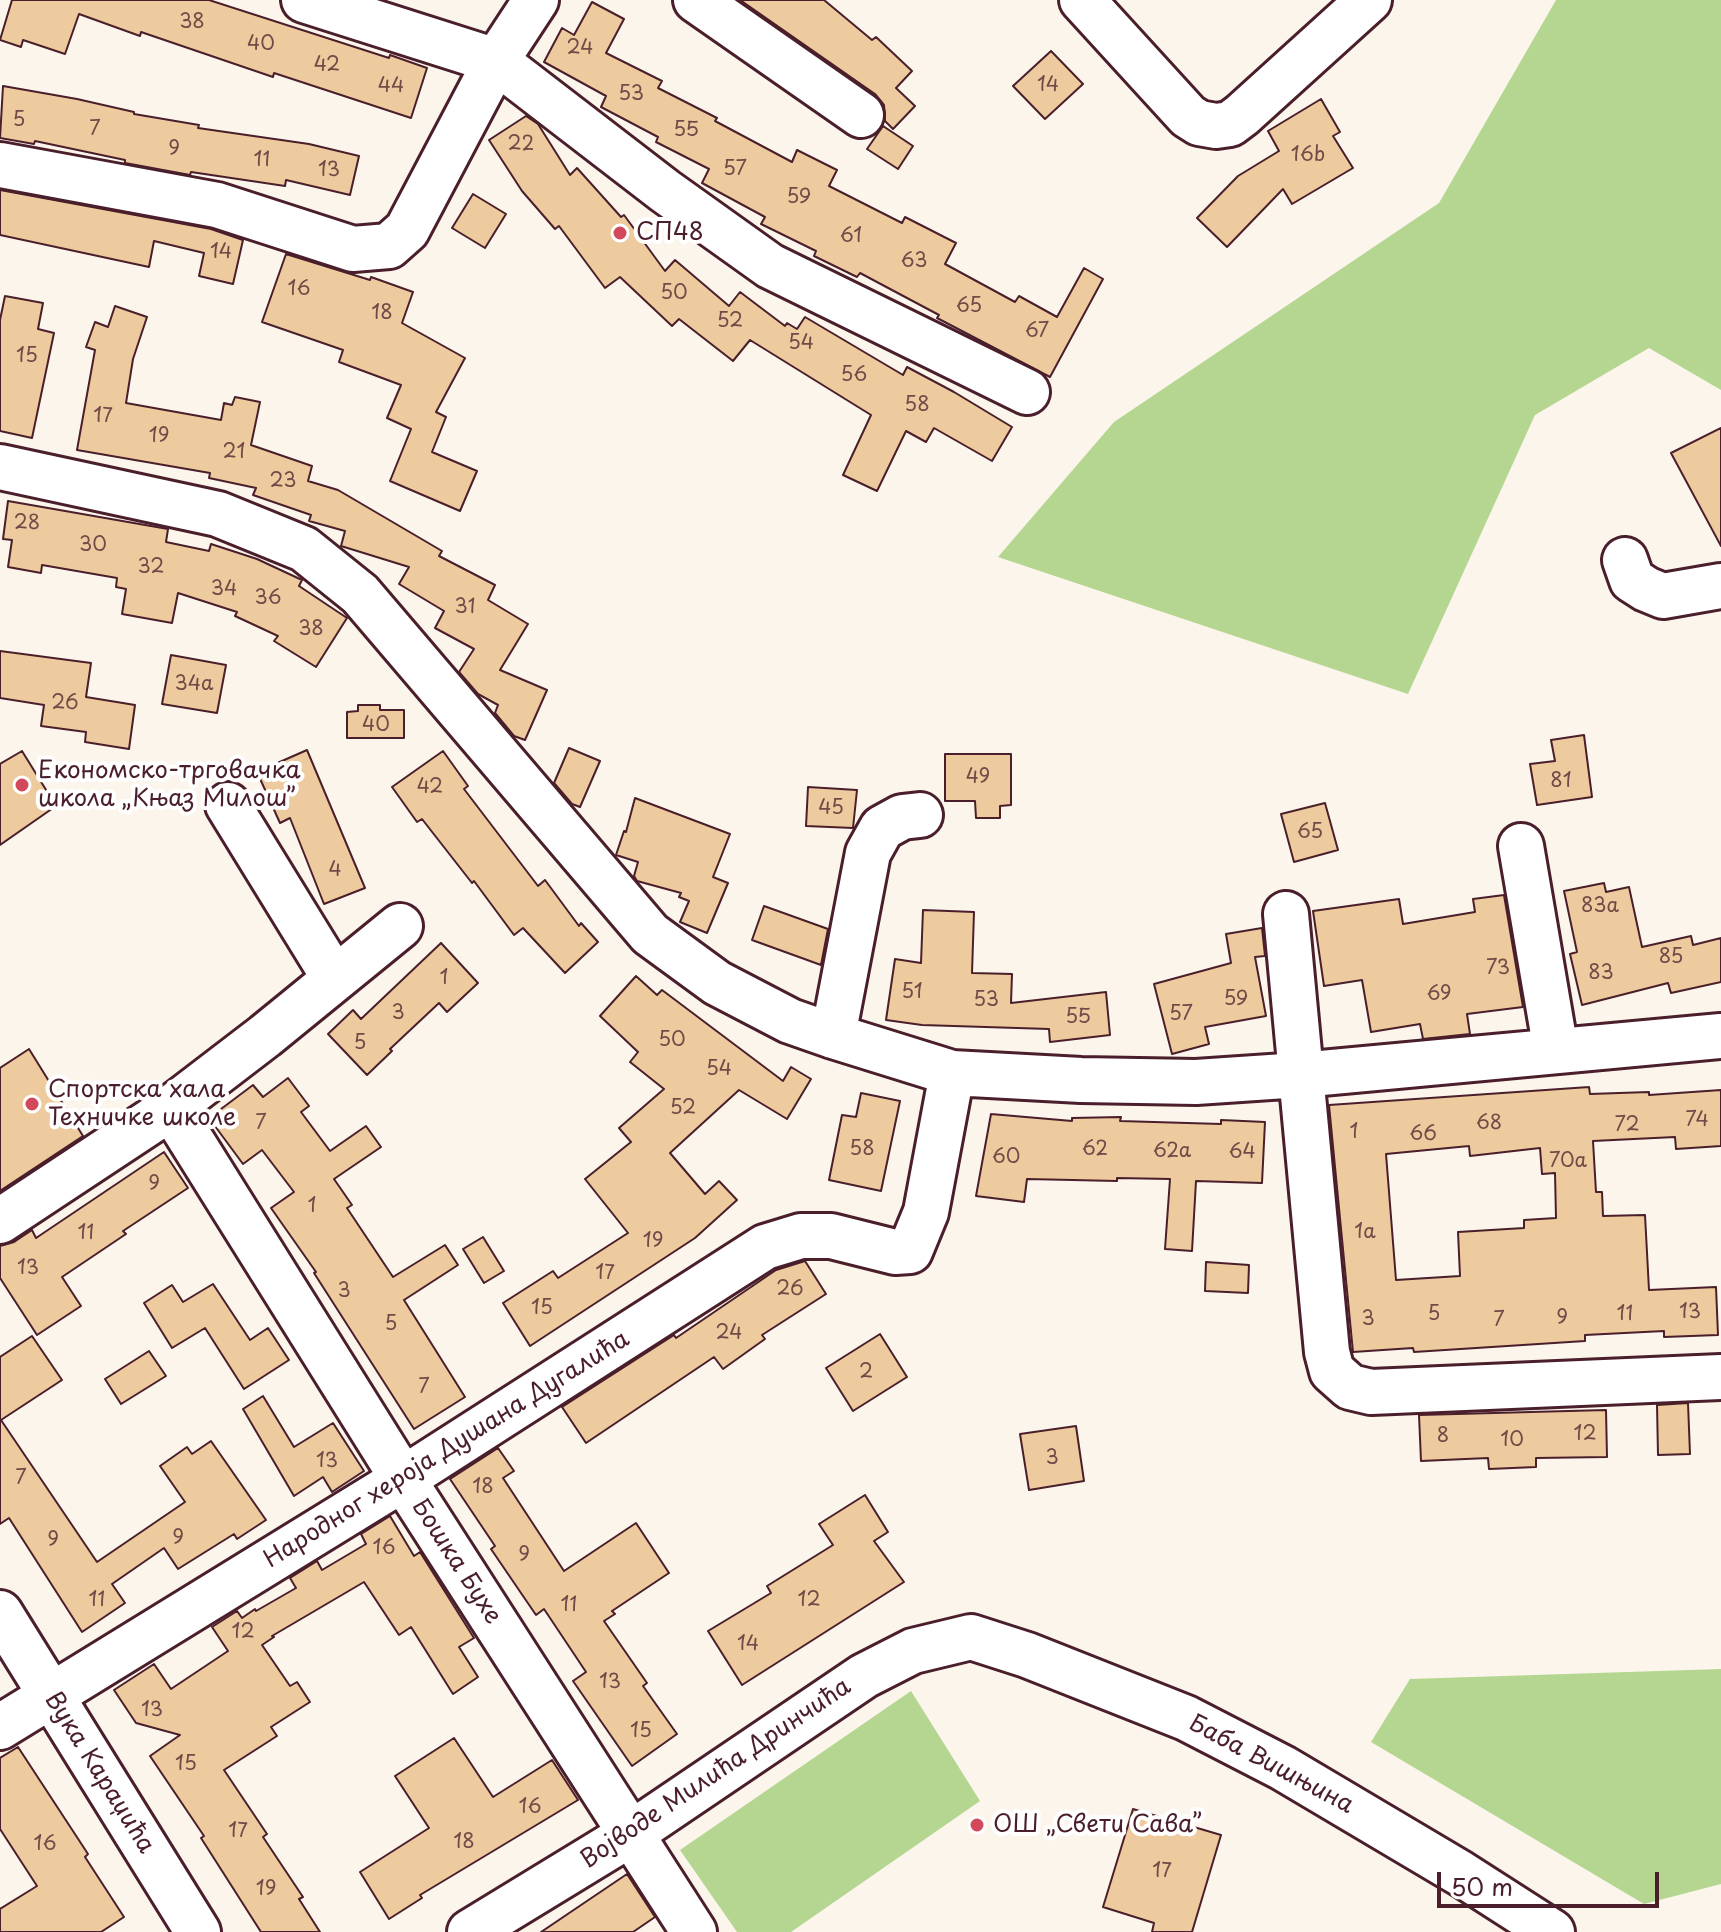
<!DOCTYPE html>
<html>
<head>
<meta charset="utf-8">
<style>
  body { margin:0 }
  #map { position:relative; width:1721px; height:1932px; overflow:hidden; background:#fbf5ec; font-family:"Playpen Sans",sans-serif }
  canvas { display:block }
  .scale { position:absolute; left:1437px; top:1872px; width:222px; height:36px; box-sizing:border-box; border:4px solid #4a1f2b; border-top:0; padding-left:10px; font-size:24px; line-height:28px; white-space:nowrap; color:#4a1f2b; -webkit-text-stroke:6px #fff; paint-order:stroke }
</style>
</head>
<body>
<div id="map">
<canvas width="1721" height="1932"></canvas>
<div class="scale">50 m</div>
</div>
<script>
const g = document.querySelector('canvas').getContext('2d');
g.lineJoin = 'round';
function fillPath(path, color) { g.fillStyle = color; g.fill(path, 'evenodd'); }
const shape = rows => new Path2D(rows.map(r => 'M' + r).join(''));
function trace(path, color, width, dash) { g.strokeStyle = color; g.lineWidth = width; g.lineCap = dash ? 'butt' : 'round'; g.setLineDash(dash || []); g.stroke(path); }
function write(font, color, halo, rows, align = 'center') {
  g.font = font + ' "Playpen Sans",sans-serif'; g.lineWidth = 8; g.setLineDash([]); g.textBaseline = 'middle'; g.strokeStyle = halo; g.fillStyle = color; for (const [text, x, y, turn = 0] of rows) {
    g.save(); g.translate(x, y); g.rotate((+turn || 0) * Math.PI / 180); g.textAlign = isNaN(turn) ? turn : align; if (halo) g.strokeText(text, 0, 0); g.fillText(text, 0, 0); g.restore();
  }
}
const green = shape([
  [1556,0,1721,0,1721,390,1649,348,1535,415,1408,694,998,557,1114,422,1439,203],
  [1721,1669,1721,1884,1644,1904,1371,1742,1410,1679],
  [911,1691,980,1801,791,1932,737,1932,680,1850]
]);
const building = shape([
  [12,0,209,0,389,58,390,55,427,68,411,118,274,73,273,77,141,32,140,36,79,14,65,54,23,40,21,47,0,40,12,0],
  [740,0,824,0,872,40,876,37,912,71,896,88,915,106,893,129,885,121,884,105,875,94,740,0],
  [592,2,624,19,606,53,662,81,658,88,717,118,715,121,792,162,797,150,837,170,829,186,902,223,905,217,956,243,945,264,1015,302,1019,296,1057,317,1084,268,1103,279,1050,377,937,318,939,315,860,273,857,277,814,256,816,251,761,224,765,217,702,183,709,169,656,142,658,137,601,107,606,96,544,62,562,28,574,35,592,2],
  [1051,51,1083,84,1045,119,1013,86,1051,51],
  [3,86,77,99,134,112,134,114,199,125,198,128,309,144,359,156,350,195,286,180,285,186,191,172,190,175,125,163,125,160,35,141,34,144,0,138,3,86],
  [1321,99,1340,132,1333,136,1353,168,1292,204,1283,189,1227,247,1197,218,1238,176,1279,151,1268,131,1321,99],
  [526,116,538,124,570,175,577,168,621,217,624,215,665,271,675,260,729,306,740,292,785,326,787,323,797,329,805,317,903,375,907,367,954,392,1012,427,992,461,934,428,926,442,906,431,877,491,843,475,871,415,750,340,733,361,679,319,672,326,620,277,605,288,559,226,555,229,522,191,489,140,526,116],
  [883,126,913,146,898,169,867,149,883,126],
  [0,190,211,229,243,240,233,284,199,276,204,253,154,241,149,267,0,235,0,190],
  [473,194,506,214,485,248,452,228,473,194],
  [286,254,370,280,371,277,413,292,402,323,465,358,436,412,446,417,432,452,477,471,460,511,390,481,411,429,387,418,401,385,339,362,343,350,262,322,286,254],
  [5,296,43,303,38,329,54,333,32,438,0,431,0,320,5,296],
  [115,306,147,317,133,359,126,403,221,420,224,403,232,405,235,397,260,402,251,445,312,466,308,481,338,490,442,551,439,556,495,585,488,600,528,624,500,670,547,690,525,740,514,736,495,713,498,705,478,694,459,672,474,649,435,628,444,611,399,584,409,567,341,546,345,531,309,521,311,515,253,495,256,488,209,478,210,473,77,450,95,350,86,347,95,322,108,327,115,306],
  [1721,428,1721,546,1671,453,1721,428],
  [8,501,168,529,166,542,209,551,211,544,257,559,302,580,299,586,347,618,316,667,274,641,278,636,235,616,237,612,178,593,172,623,122,614,126,589,116,587,117,578,42,565,41,573,8,567,12,540,3,539,8,501],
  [0,651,91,663,86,697,135,705,129,749,85,742,86,732,41,726,44,705,0,698,0,651],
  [171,655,226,665,217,713,162,704,171,655],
  [358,705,380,705,380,710,404,710,404,738,347,738,347,712,358,711,358,705],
  [1584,735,1592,797,1537,805,1530,764,1555,761,1551,740,1584,735],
  [569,748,600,761,580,807,572,804,554,783,569,748],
  [307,750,365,888,324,904,290,818,280,823,257,772,307,750],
  [22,751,56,806,0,845,0,764,22,751],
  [443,751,468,786,464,789,538,886,545,880,579,926,581,923,598,942,565,973,523,928,514,935,474,881,472,883,422,819,417,822,392,787,443,751],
  [945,754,1011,754,1011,805,1000,806,1000,818,976,818,975,801,945,801,945,754],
  [808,787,857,790,853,828,806,826,808,787],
  [635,798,730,834,713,877,728,883,707,933,680,922,689,901,679,897,681,893,637,881,634,876,638,862,616,855,624,831,626,832,635,798],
  [1325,803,1338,850,1294,862,1281,814,1325,803],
  [1604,883,1606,892,1629,887,1642,947,1691,936,1693,945,1721,938,1721,982,1671,993,1668,983,1582,1005,1570,954,1577,952,1564,891,1604,883],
  [1504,895,1523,1007,1467,1014,1470,1034,1423,1039,1420,1024,1371,1032,1362,980,1324,986,1313,911,1399,899,1403,924,1475,912,1473,899,1504,895],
  [764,906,828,929,821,965,752,940,764,906],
  [923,910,974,912,972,973,1012,974,1011,1003,1106,992,1110,1035,1050,1042,1049,1029,922,1025,886,1020,895,959,921,963,923,910],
  [1262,928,1265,956,1255,957,1266,1016,1205,1027,1209,1044,1172,1054,1154,984,1231,963,1226,934,1262,928],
  [441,943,478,983,447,1012,439,1003,390,1049,392,1051,367,1075,328,1034,353,1010,361,1019,441,943],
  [636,976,657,995,662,990,783,1081,791,1067,811,1079,787,1119,739,1090,670,1153,705,1194,719,1181,737,1200,695,1238,530,1346,503,1303,553,1271,558,1278,628,1233,585,1179,631,1142,619,1128,664,1089,630,1062,638,1052,600,1016,636,976],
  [29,1049,83,1136,0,1191,0,1068,29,1049],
  [288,1078,309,1106,301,1112,330,1151,366,1126,381,1147,334,1179,352,1205,347,1208,393,1277,445,1245,458,1265,404,1300,465,1397,414,1429,314,1273,316,1272,271,1208,294,1192,262,1150,243,1164,209,1118,253,1085,263,1097,288,1078],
  [1589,1087,1590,1094,1649,1092,1649,1095,1721,1090,1721,1146,1676,1149,1675,1137,1593,1141,1596,1192,1602,1192,1603,1216,1645,1215,1649,1290,1716,1287,1718,1335,1664,1337,1664,1331,1585,1335,1585,1341,1414,1352,1413,1348,1353,1352,1329,1105,1589,1087],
  [1469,1146,1470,1156,1540,1148,1542,1174,1555,1173,1556,1218,1524,1220,1524,1228,1458,1232,1460,1276,1396,1280,1386,1154,1469,1146],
  [861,1093,900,1101,881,1191,829,1180,842,1115,856,1117,861,1093],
  [991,1114,1072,1121,1072,1118,1121,1117,1120,1121,1221,1124,1221,1120,1265,1122,1262,1183,1196,1181,1192,1251,1165,1249,1170,1179,1117,1178,1117,1181,1027,1179,1024,1202,976,1196,991,1114],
  [164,1152,188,1188,123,1231,126,1234,62,1277,81,1306,37,1335,0,1278,0,1246,14,1242,32,1230,36,1238,164,1152],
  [483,1237,504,1271,484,1283,463,1249,483,1237],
  [805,1261,826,1294,762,1335,765,1339,723,1369,714,1357,586,1443,562,1407,674,1335,676,1338,776,1270,805,1261],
  [1206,1262,1249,1265,1248,1293,1205,1291,1206,1262],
  [213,1284,250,1340,268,1328,289,1360,244,1389,205,1328,172,1348,144,1303,172,1285,183,1302,213,1284],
  [880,1334,907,1377,853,1411,826,1368,880,1334],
  [32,1336,62,1380,1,1420,97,1562,185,1502,160,1466,187,1447,192,1454,211,1441,266,1520,237,1539,234,1534,178,1569,164,1548,112,1584,125,1603,82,1632,9,1518,0,1524,0,1357,32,1336],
  [149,1351,166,1376,121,1404,105,1379,149,1351],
  [263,1396,294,1447,333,1423,364,1471,332,1492,323,1477,294,1496,243,1409,263,1396],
  [1688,1403,1690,1454,1658,1455,1657,1405,1688,1403],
  [1606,1410,1607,1457,1536,1458,1536,1467,1489,1469,1488,1458,1421,1461,1419,1415,1606,1410],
  [1076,1426,1084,1481,1029,1490,1020,1434,1076,1426],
  [498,1448,514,1471,503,1478,564,1571,636,1523,669,1573,612,1611,615,1614,604,1621,647,1683,643,1686,677,1734,632,1766,573,1681,586,1672,544,1609,536,1615,491,1549,495,1546,450,1479,498,1448],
  [865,1495,888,1532,874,1541,904,1582,742,1685,708,1631,771,1593,767,1586,833,1545,819,1524,865,1495],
  [390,1516,414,1556,420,1552,474,1638,459,1647,478,1677,453,1694,411,1627,399,1635,364,1582,272,1636,274,1637,262,1645,290,1686,297,1682,310,1702,271,1727,277,1736,224,1770,267,1834,263,1837,303,1897,299,1899,320,1932,261,1932,201,1838,204,1836,150,1756,180,1735,136,1723,114,1690,154,1664,171,1689,228,1651,212,1627,237,1611,242,1618,255,1609,256,1611,296,1588,290,1578,317,1561,322,1570,366,1544,361,1534,390,1516],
  [454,1738,493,1797,552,1760,578,1800,420,1895,422,1898,389,1919,360,1872,429,1828,395,1776,454,1738],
  [18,1747,88,1854,85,1857,124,1917,101,1932,0,1932,0,1909,37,1886,0,1829,0,1758,18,1747],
  [1133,1809,1221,1835,1192,1932,1152,1932,1154,1923,1103,1907,1133,1809],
  [627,1874,655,1917,633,1932,541,1932,627,1874]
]);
const minor = shape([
  [304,0,496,61,665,191,770,266,1027,392],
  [696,0,861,115],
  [1082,0,1188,116,1199,123,1216,126,1230,124,1242,115,1369,0],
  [0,165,217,205,353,249,389,246,407,230,496,61,536,0],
  [0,467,218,514,304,549,360,594,650,934,717,983,790,1021,833,1036,952,1073,1081,1080,1196,1082,1300,1075,1721,1036],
  [1625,560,1632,580,1646,589,1663,596,1721,586],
  [228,805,335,979],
  [1521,846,1556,1051],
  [1286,914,1327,1352,1332,1371,1350,1387,1371,1392,1721,1377],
  [833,1036,868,853,882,828,902,817,920,815],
  [171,1108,403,1479,694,1932],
  [0,1221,171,1108,265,1036,400,926],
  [0,1613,198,1932],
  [0,1727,403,1479,765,1247,801,1236,831,1236,895,1252,910,1251,926,1212,952,1073],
  [470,1932,629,1835,864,1676,913,1651,971,1637,1027,1655,1186,1718,1283,1768,1460,1873,1552,1932]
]);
const markers = [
  [620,233,8,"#d1495b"],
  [22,785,8,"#d1495b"],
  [32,1104,8,"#d1495b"],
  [977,1825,8,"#d1495b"]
];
const numberNames = [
  ["38",192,22],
  ["40",261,44],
  ["24",580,48],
  ["42",327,65],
  ["14",1048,85],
  ["44",391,86],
  ["53",631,94],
  ["5",19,120],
  ["7",95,129],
  ["55",686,130],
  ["22",521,144],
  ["9",174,149],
  ["16b",1308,155],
  ["11",262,160],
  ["57",735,169],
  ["13",329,170],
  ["59",799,197],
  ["61",851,236],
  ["14",221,252],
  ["63",914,261],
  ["16",299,289],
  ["50",674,293],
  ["65",969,306],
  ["18",382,313],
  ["52",730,321],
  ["67",1037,331],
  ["54",801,343],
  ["15",27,356],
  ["56",854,375],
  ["58",917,405],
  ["17",103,416],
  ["19",159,436],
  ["21",234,452],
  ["23",283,481],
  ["28",27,523],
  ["30",93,545],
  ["32",151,567],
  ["34",224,589],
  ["36",268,598],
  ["31",465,607],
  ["38",311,629],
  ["34a",194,684],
  ["26",65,703],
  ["40",376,725],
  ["49",978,777],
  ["81",1561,781],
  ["42",430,787],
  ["45",831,808],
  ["65",1310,832],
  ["4",335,870],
  ["83a",1600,906],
  ["85",1671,957],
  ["73",1498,968],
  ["83",1601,973],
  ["1",444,978],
  ["51",912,992],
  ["69",1439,994],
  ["59",1236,999],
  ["53",986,1000],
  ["3",398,1013],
  ["57",1181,1014],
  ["55",1078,1017],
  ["50",672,1040],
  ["5",360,1043],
  ["54",719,1069],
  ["52",683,1108],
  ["74",1697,1120],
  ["7",261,1123],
  ["68",1489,1123],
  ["72",1627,1125],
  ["1",1354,1132],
  ["66",1423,1134],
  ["58",862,1149],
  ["62",1095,1149],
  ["62a",1172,1151],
  ["64",1242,1152],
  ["60",1006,1157],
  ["70a",1568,1161],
  ["9",154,1184],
  ["1",312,1206],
  ["1a",1365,1232],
  ["11",86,1233],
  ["19",653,1241],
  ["13",28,1268],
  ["17",605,1273],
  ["26",790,1289],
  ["3",344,1291],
  ["15",542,1308],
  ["13",1690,1312],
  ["5",1434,1314],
  ["11",1625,1314],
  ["9",1562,1318],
  ["3",1368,1319],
  ["7",1499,1320],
  ["5",391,1324],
  ["24",729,1333],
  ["2",866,1372],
  ["7",424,1387],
  ["12",1585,1434],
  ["8",1443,1436],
  ["10",1512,1440],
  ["3",1052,1458],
  ["13",327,1461],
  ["7",21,1478],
  ["18",483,1487],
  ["9",178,1538],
  ["9",53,1540],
  ["16",384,1548],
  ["9",524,1555],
  ["11",97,1600],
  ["12",809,1600],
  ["11",569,1605],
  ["12",243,1632],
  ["14",748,1644],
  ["13",610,1682],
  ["13",152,1710],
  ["15",641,1731],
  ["15",186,1764],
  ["16",530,1807],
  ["17",238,1831],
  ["18",464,1842],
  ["16",45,1844],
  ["17",1162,1871],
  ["19",266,1889]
];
const poiNames = [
  ["СП48",636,233],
  ["Економско-трговачка",38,771],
  ["школа „Књаз Милош”",38,799],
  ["Спортска хала",48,1090],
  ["Техничке школе",48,1118],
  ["ОШ „Свети Сава”",993,1825]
];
const streetNames = [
  ["Народног хероја Душана Дугалића",447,1450,-32],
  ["Бошка Бухе",456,1562,57],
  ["Баба Вишњина",1271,1765,28],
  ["Вука Караџића",99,1773,58],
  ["Војводе Милића Дринчића",716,1774,-34]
];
fillPath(green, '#b5d690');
fillPath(building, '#edcb9e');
trace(building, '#4a1f2b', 2);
trace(minor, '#4a1f2b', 50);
trace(minor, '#fff', 44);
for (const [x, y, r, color] of markers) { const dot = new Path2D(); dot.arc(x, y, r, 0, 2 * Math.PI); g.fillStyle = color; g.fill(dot); trace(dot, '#fff', 3); }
write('20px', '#734a48', null, numberNames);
write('24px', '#4a1f2b', '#fff', poiNames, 'left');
write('24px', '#4a1f2b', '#fff', streetNames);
</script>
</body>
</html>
